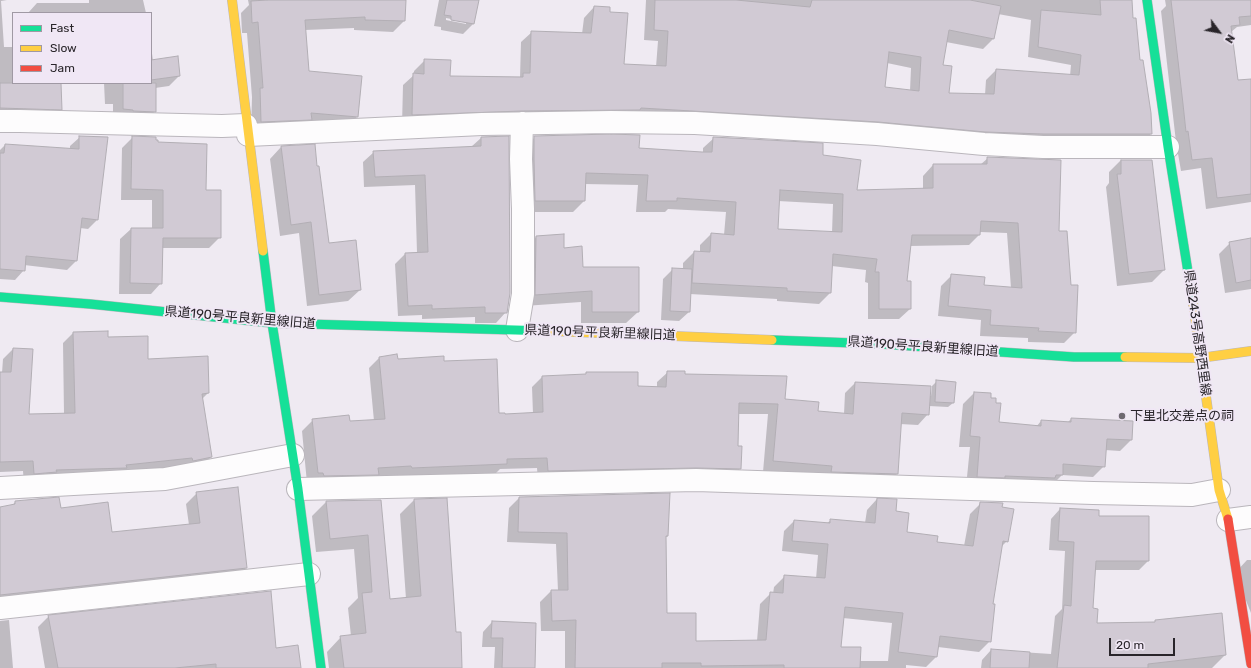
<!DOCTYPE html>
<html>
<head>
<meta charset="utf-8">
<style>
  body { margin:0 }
  #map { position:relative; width:1251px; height:668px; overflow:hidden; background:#efeaf2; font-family:Rubik,sans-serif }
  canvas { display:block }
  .legend { position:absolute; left:12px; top:12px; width:140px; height:72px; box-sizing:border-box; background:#f0e7f5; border:1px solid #a099a4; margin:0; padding:5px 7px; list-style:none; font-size:12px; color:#29252a }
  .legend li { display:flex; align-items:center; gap:8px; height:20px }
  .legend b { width:20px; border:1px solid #a099a4 }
  .north { position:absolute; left:1199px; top:12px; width:40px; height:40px; -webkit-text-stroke:3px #f0e7f5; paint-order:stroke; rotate:122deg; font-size:11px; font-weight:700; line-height:16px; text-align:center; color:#29252a }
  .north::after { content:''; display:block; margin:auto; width:14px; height:18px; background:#29252a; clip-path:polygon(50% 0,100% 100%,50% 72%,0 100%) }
  .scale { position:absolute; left:1109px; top:638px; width:66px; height:18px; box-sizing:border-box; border:2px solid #29252a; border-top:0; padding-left:5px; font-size:12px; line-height:14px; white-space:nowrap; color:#29252a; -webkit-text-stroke:3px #f0e7f5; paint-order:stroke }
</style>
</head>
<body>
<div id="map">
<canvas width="1251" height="668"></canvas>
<ul class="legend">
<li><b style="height:5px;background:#16e098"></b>Fast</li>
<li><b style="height:5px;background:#ffcf43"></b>Slow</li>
<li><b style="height:5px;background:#f24e42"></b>Jam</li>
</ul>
<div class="north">N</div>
<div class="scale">20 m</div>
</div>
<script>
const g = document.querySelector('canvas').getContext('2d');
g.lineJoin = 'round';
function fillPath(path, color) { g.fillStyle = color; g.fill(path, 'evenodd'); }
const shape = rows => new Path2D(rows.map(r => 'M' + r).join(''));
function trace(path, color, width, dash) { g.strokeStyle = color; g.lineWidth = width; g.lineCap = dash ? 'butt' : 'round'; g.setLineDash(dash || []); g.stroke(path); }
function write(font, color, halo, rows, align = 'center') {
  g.font = font + ' Rubik,"Noto Sans JP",sans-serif'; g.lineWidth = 4; g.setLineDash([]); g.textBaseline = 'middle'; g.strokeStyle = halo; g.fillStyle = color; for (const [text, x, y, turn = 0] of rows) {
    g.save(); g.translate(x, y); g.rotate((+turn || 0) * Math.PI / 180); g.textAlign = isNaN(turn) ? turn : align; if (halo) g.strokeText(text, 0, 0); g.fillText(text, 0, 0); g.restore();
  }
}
const shadow = shape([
  [0,0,7,0,1,1,4,47,13,47,13,83,60,83,61,109,50,119,0,119],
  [89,0,143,0,146,13,28,13,37,3,89,3],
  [248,0,405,0,404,21,393,32,354,30,354,28,305,30,308,72,357,117,346,128,251,132,252,97,247,33,242,33,241,13,249,5],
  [439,0,478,0,474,23,463,34,441,30,441,27,434,26],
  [446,18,466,22,466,24,446,20],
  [646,0,1131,0,1132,19,1150,113,1151,134,1140,145,974,142,402,125,403,85,414,75,414,71,425,60,449,77,520,78,521,42,532,32,582,34,584,18,594,7,609,13,623,65,656,67,658,41,644,40],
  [998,14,1031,20,1028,57,1071,65,1070,76,996,70,986,80,985,95,948,94,942,66,946,42,983,49,994,38],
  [887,63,911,68,910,91,884,88],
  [1165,0,1251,0,1251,25,1237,27,1231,32,1237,81,1251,80,1251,202,1206,209,1201,168,1181,171,1176,142,1161,11,1166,6],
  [151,46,153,61,179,76,169,86,155,88,155,111,145,122,113,119,113,104,105,104,104,83,151,83],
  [80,137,97,220,88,229,80,228,76,261,67,270,24,265,24,270,15,280,0,279,0,150,5,145,70,150,70,146],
  [133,137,155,141,205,191,220,237,209,248,162,248,161,283,151,294,119,294,120,239,131,229,152,229,152,200,121,200,122,148],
  [535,137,638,148,703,153,703,148,714,138,822,156,856,191,923,189,923,176,933,165,980,165,988,158,1058,232,1075,332,1064,343,1028,342,1028,338,980,336,981,320,938,316,941,286,952,275,983,286,1011,288,1007,233,980,232,979,235,969,245,910,246,906,282,910,309,899,319,868,319,868,283,865,282,866,270,832,266,830,293,819,304,777,301,777,299,690,294,689,312,679,321,661,320,663,279,673,269,683,270,683,263,694,252,700,253,700,245,711,234,724,235,726,212,668,209,665,212,636,212,638,185,584,184,584,201,573,212,525,212,524,148],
  [778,201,833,204,832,233,777,230],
  [481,138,506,312,496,323,475,323,475,317,422,319,422,315,398,316,395,264,405,254,417,253,415,185,364,187,363,162,374,152,471,147],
  [281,147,329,244,360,290,348,301,307,306,299,233,280,236,270,159],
  [1121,160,1151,160,1164,270,1152,282,1117,286,1106,187,1109,183,1109,172],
  [563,235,563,249,582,268,638,312,626,323,581,323,581,302,524,306,524,249,536,237],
  [1251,239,1251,289,1225,293,1219,254,1230,243],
  [107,332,107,338,208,393,202,399,211,457,201,468,24,484,23,471,0,472,0,373,2,373,3,359,13,349,28,415,64,414,63,343,73,333],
  [379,358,397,360,443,362,498,414,504,415,533,414,532,387,542,377,584,375,587,373,637,387,657,388,657,382,668,372,684,375,784,400,817,412,844,414,845,393,855,383,931,396,932,386,937,381,953,403,948,407,929,406,928,414,918,425,900,424,897,474,887,484,763,472,768,414,737,414,737,447,740,469,730,479,538,481,537,468,500,469,495,474,307,483,302,431,313,420,349,422,374,421,369,368],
  [974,393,990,399,998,423,1036,427,1041,421,1068,422,1071,419,1131,440,1120,451,1105,450,1104,466,1093,477,1062,475,1051,486,966,487,970,447,959,447,963,404],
  [197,493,246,568,235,578,0,604,0,508,12,506,15,502,60,509,111,533,189,525,186,504],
  [669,494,668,536,665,538,666,614,695,642,757,641,760,604,771,593,773,594,774,587,785,576,816,579,818,555,782,551,784,531,794,521,826,524,831,520,865,523,867,510,877,499,895,512,906,533,936,543,964,546,970,514,981,503,1001,508,1007,541,1001,547,992,605,990,641,979,652,938,647,937,656,926,667,906,665,906,668,565,668,565,631,541,631,540,602,551,591,558,591,556,544,507,542,509,508,519,498],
  [843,618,892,623,888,661,860,661,840,648],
  [414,500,455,633,460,668,329,668,327,652,341,637,351,636,348,608,358,598,354,549,316,552,312,516,326,502,380,501,389,600,406,599,400,514],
  [1060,509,1098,517,1148,561,1139,570,1094,570,1078,668,981,668,982,660,991,650,1051,654,1055,616,1062,609,1065,551,1049,550,1051,519],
  [1247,560,1251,560,1251,613,1235,573],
  [49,616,275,649,300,668,45,668,38,627],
  [9,620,13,668,0,668,0,621],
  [1156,621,1225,655,1212,668,1090,668],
  [492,622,534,668,494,668,495,647,482,647,483,632]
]);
const building = shape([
  [267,0,406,0,405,21,365,20,365,17,305,20,309,71,362,76,358,117,311,113,312,120,261,122,260,88,263,88,258,22,252,23,251,1,267,0],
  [447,0,479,0,474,24,451,20,451,16,444,15,447,0],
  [655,0,736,0,810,7,812,0,970,0,1001,6,994,39,949,30,943,65,952,66,949,93,994,94,996,69,1079,75,1081,55,1038,47,1041,10,1101,15,1100,0,1132,0,1133,18,1136,18,1140,60,1143,60,1151,113,1152,134,1043,134,985,132,878,122,641,108,640,110,522,111,412,115,413,73,424,74,424,59,451,60,450,76,523,77,523,73,530,73,531,31,591,33,594,6,610,7,610,12,628,13,624,64,666,66,668,31,654,30,655,0],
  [889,52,921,57,919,91,885,87,889,52],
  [1171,0,1251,0,1251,16,1239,17,1240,25,1231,26,1238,80,1251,79,1251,194,1217,198,1212,158,1192,160,1188,131,1186,132,1183,104,1171,0],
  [178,56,180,76,151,80,151,60,178,56],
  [0,83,61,83,62,110,0,108,0,83],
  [123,83,156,83,156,112,133,111,133,110,123,109,123,83],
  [611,134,640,135,639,148,702,152,712,152,713,137,823,143,823,155,861,160,857,190,933,188,933,164,987,164,987,157,1061,160,1059,231,1067,231,1071,285,1078,285,1076,333,1038,331,1039,328,990,325,991,310,948,306,951,274,985,277,984,285,1022,288,1018,223,981,221,980,235,912,235,907,281,911,281,911,309,879,309,879,272,875,272,877,259,833,254,831,293,787,291,787,288,692,283,694,251,710,252,711,233,734,235,736,202,677,198,677,201,646,201,648,175,586,173,585,201,535,201,534,159,534,136,611,134],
  [780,190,843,194,842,232,778,229,780,190],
  [79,136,108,137,98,220,82,218,77,261,26,256,25,271,0,269,0,153,4,153,5,144,79,149,79,136],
  [132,136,156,137,156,140,158,140,158,142,207,144,206,190,221,190,221,238,163,238,162,284,130,283,131,228,163,228,163,190,131,189,132,136],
  [509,136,510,293,507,313,485,313,485,307,432,309,432,305,408,306,405,253,428,252,425,175,375,177,373,151,481,146,481,137,509,136],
  [315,144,317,166,319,166,329,243,356,240,361,290,319,295,311,222,291,225,281,146,315,144],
  [1121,160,1152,160,1165,270,1129,274,1117,174,1121,174,1121,160],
  [564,234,564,248,582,246,583,267,639,267,639,312,592,312,592,291,535,295,536,236,564,234],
  [1251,238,1251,280,1236,283,1229,242,1251,238],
  [672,268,692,269,690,312,670,311,672,268],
  [108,331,108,337,148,336,148,359,208,356,209,393,202,394,212,457,193,461,192,458,126,465,127,468,56,470,57,472,34,474,33,461,0,462,0,372,11,372,13,348,33,349,29,414,75,413,73,332,108,331],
  [397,354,398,359,444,356,444,361,497,359,499,413,505,413,505,414,543,412,542,376,586,374,586,372,638,372,638,386,666,387,667,371,685,371,685,374,787,376,785,399,819,402,818,411,853,414,855,382,931,386,929,415,902,413,898,474,831,472,832,466,773,461,778,404,739,403,738,446,742,446,741,469,696,468,548,471,547,458,507,459,507,464,412,468,411,466,378,468,379,475,324,476,323,473,318,473,312,419,349,415,350,421,385,419,379,357,397,354],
  [936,380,956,382,954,403,935,402,936,380],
  [974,392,991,393,991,398,996,398,996,403,1001,403,999,422,1041,426,1041,420,1071,422,1071,418,1133,421,1132,440,1107,439,1105,467,1063,464,1063,475,1056,475,1055,478,1005,476,1005,478,977,477,980,437,970,436,974,392],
  [238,487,247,568,0,595,0,507,15,504,15,501,59,497,61,508,108,502,112,532,200,523,196,492,238,487],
  [670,493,668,536,666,536,667,613,696,613,696,641,766,640,770,592,783,593,784,575,825,578,828,544,792,541,794,520,830,523,830,519,875,523,877,498,897,499,896,511,909,513,907,532,938,536,937,542,973,546,980,502,1003,503,1002,507,1014,509,1008,542,1003,541,993,604,995,604,991,642,940,636,937,657,898,652,903,613,845,607,841,647,861,647,860,668,784,668,784,665,701,666,701,663,662,663,662,668,575,668,576,620,552,621,551,590,568,590,567,533,518,532,519,497,670,493],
  [447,498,456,632,461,632,462,668,344,668,340,636,366,633,362,593,372,592,368,535,330,539,326,501,381,500,390,599,421,596,414,499,447,498],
  [1060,508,1099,510,1099,516,1149,516,1149,561,1096,561,1093,608,1098,609,1097,623,1155,622,1155,620,1222,613,1226,655,1148,664,1148,668,1057,668,1064,605,1071,606,1074,542,1058,541,1060,508],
  [271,591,276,648,298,645,301,668,216,668,216,664,175,668,58,668,48,615,271,591],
  [492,621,536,623,535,668,502,668,503,638,491,638,492,621],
  [991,649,1030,652,1029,668,990,668,991,649]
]);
const street = shape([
  [0,121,20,121,222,126,246,125],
  [248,135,482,124,611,122,695,123,877,134,984,144,1043,147,1168,147],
  [517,330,523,294,523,209,521,159,522,123],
  [0,488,165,479,293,455],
  [298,489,696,480,1093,493,1192,495,1219,490],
  [1228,520,1251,517],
  [0,608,309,574]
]);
const fast = shape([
  [1147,0,1168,147,1193,303],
  [263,251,272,323,298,489,321,668],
  [0,297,90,304,272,323,550,331],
  [772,340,882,344,1074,357,1125,357]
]);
const slow = shape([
  [232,0,263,251],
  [1193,303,1219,490,1228,519],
  [550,331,772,340],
  [1125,357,1200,358,1251,351]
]);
const jam = shape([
  [1228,519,1251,664]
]);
const markers = [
  [1122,416,4,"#6e6a70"]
];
const streetNames = [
  ["県道190号平良新里線旧道",240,318,5],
  ["県道190号平良新里線旧道",600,333,2],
  ["県道243号高野西里線",1197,333,82],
  ["県道190号平良新里線旧道",923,347,4]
];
const poiNames = [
  ["下里北交差点の祠",1130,416]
];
fillPath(shadow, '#0003');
fillPath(building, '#d1cad4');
trace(building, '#b2aeb4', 1);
trace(street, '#bab6bc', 24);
trace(fast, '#bab6bc', 10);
trace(slow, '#bab6bc', 10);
trace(jam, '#bab6bc', 10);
trace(street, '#fdfcfd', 22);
trace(fast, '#16e098', 9);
trace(slow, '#ffcf43', 9);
trace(jam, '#f24e42', 9);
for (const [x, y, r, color] of markers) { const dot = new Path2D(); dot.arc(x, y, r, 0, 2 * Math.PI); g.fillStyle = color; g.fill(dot); trace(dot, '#f0e7f5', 1.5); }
write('13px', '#29252a', '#f0e7f5', streetNames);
write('13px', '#29252a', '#f0e7f5', poiNames, 'left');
</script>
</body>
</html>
